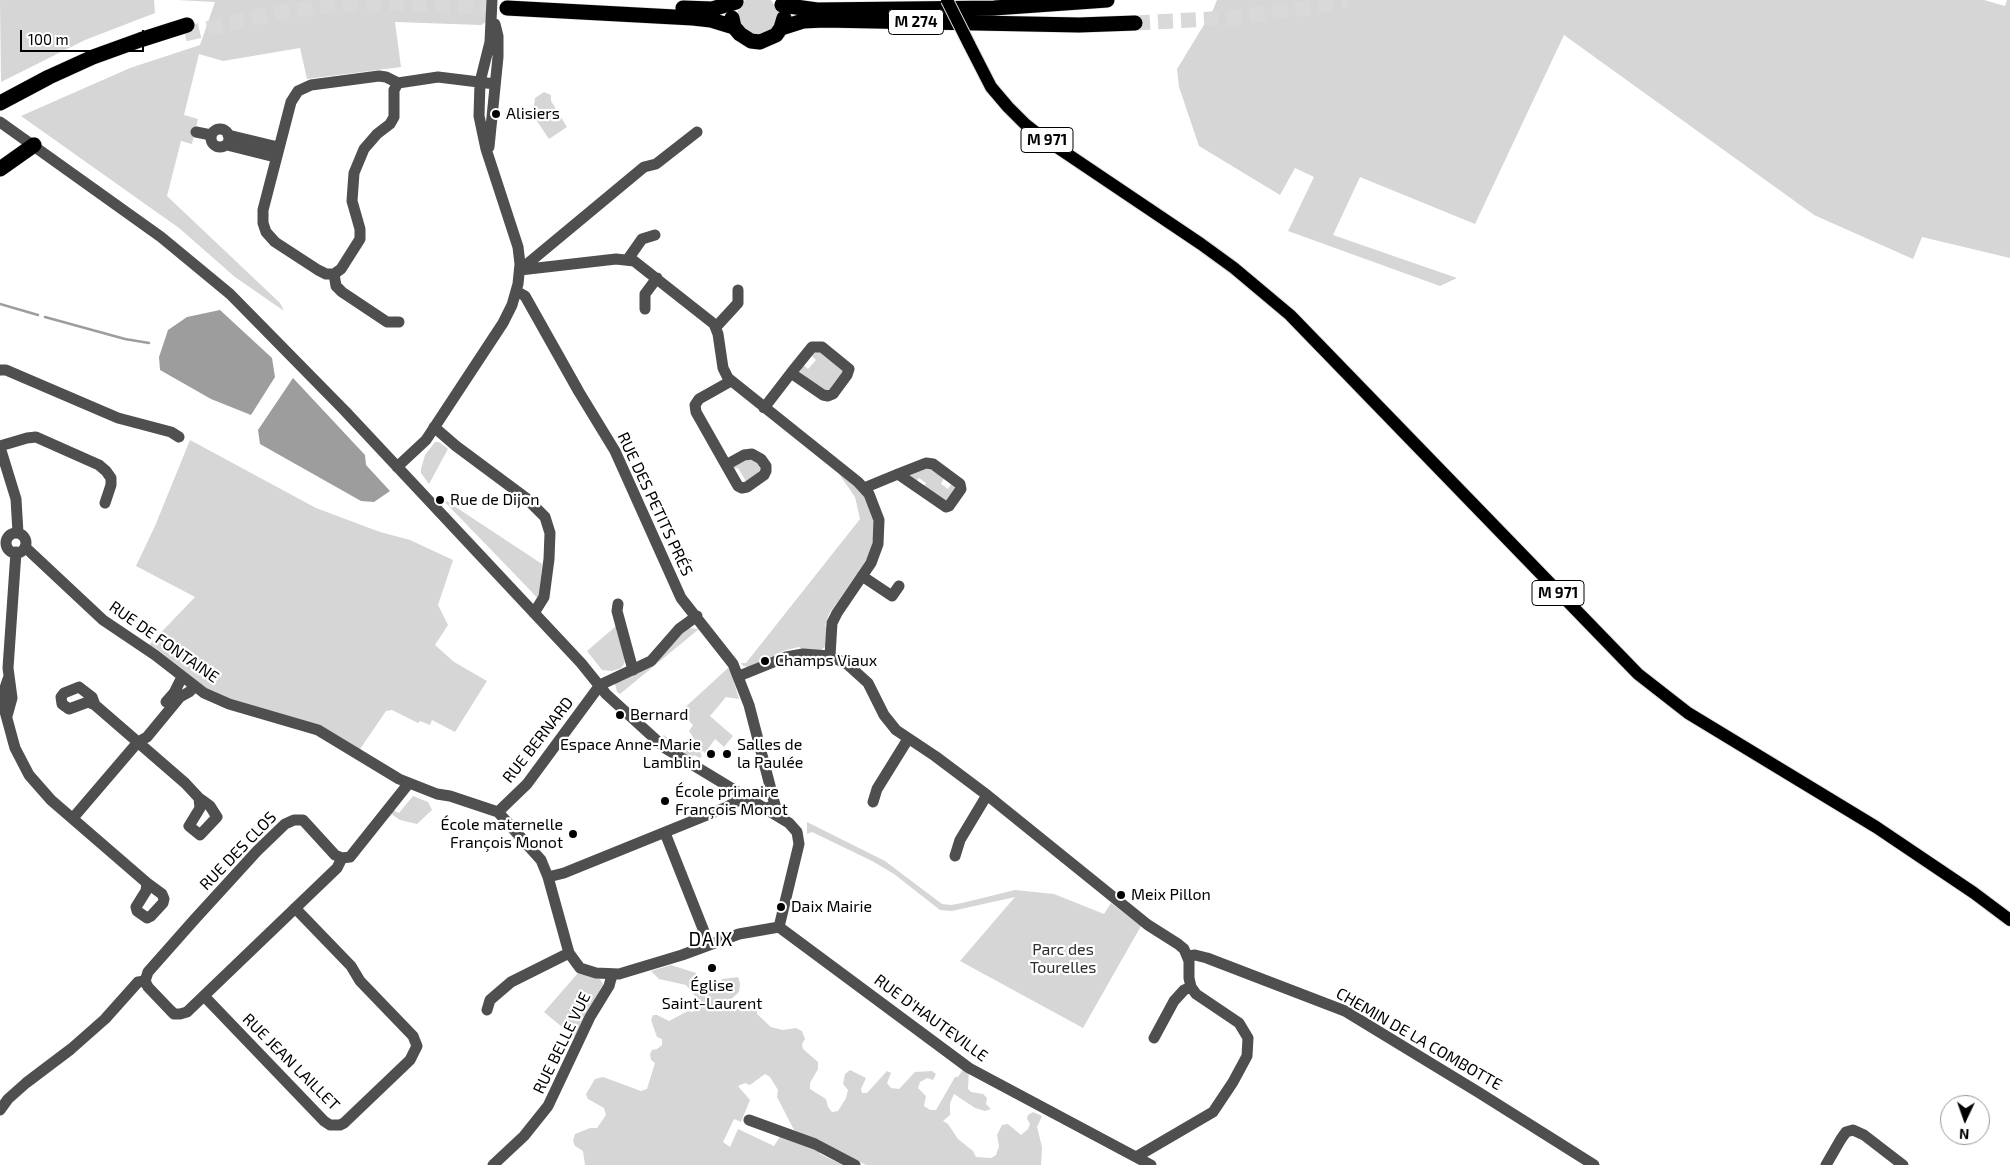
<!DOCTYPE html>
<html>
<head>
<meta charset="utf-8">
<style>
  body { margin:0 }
  #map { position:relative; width:2010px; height:1165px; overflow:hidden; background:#fff; font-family:"Exo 2",sans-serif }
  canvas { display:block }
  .north { position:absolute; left:1940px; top:1095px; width:50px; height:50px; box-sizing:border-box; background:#fff; border:1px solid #999; border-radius:50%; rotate:183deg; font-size:14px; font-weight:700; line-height:20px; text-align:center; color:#000 }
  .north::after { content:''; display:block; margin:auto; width:18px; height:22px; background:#000; clip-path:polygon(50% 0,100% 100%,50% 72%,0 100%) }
  .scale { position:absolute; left:20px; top:30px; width:124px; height:22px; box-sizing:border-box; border:2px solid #000; border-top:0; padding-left:6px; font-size:15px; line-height:18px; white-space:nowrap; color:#000; -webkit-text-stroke:4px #fff; paint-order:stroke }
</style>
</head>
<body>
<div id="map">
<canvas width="2010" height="1165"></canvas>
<div class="north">N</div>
<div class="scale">100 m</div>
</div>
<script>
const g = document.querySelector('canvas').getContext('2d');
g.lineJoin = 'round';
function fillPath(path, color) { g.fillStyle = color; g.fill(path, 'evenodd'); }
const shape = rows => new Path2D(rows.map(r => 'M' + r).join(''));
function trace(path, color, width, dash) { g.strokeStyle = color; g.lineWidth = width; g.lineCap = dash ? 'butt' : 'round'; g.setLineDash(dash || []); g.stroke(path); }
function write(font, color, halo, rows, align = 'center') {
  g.font = font + ' "Exo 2",sans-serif'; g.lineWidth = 4.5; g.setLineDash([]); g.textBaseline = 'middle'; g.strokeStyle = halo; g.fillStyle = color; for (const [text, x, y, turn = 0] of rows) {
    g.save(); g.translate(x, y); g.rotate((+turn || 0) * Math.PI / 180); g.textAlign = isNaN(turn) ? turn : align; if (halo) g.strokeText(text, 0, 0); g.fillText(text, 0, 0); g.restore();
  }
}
const green = shape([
  [0,0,154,0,155,13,85,40,1,82],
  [177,0,486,0,486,22,481,25,395,22,401,67,307,79,300,48,223,61,199,54,184,115,198,119,192,144,181,141,167,196,280,303,284,311,235,277,179,228,21,116,130,68,200,45,215,2],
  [745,0,771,0,779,13,776,26,759,37,742,29,738,17,738,10],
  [1217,0,1984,0,2005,6,2007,0,2010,0,2010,258,1922,237,1913,259,1814,215,1564,35,1475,224,1360,177,1333,235,1457,278,1440,286,1288,231,1314,177,1295,168,1280,195,1199,146,1179,87,1177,69,1213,10],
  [544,92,551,95,551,101,567,127,549,139,533,115,535,98],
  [819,350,844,370,831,390,826,392,800,372,802,364,808,369,816,360,810,354],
  [190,440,316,508,380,532,410,540,453,560,438,605,448,625,435,645,454,662,487,681,455,732,432,720,430,725,420,721,418,723,392,710,386,711,358,752,207,690,157,649,149,645,195,597,136,566,155,526],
  [435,442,439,442,448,449,429,484,421,473,421,469,425,455],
  [743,458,759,462,761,471,747,483,738,468,732,469,734,465],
  [926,466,944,478,941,484,948,489,952,483,957,487,945,502,923,488,926,483,919,478,915,483,908,475],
  [839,474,858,487,871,507,875,528,870,555,829,614,825,626,828,628,826,646,821,650,802,649,799,647,786,650,749,667,743,666,741,663,746,663,860,519,855,497],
  [439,496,542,564,539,600,528,588],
  [616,626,625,659,624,664,621,668,612,671,602,670,587,651],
  [688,628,699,629,620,694,617,692,615,684],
  [728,668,731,672,739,699,726,697,710,716,733,736,724,747,715,739,705,753,703,751,700,752,702,756,700,758,694,755,692,758,673,747,663,736,664,735,672,743,677,739,688,749,696,742,689,731,693,725,680,712],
  [413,796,428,802,432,810,417,824,400,820,390,813,393,810,399,813],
  [807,822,885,861,942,904,951,905,962,903,1015,890,1054,894,1104,914,1111,903,1141,926,1083,1028,960,961,1015,897,952,911,940,910,894,874,872,861,812,832,807,834],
  [671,965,696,973,705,987,713,988,719,986,722,979,738,977,740,984,739,992,729,1001,740,1009,753,1000,757,1006,757,1014,771,1027,783,1030,796,1028,802,1031,805,1039,802,1044,803,1049,818,1062,818,1069,810,1083,810,1089,826,1099,828,1107,832,1112,838,1111,846,1098,848,1090,843,1084,845,1074,850,1070,866,1078,861,1089,862,1093,867,1093,887,1071,891,1073,887,1083,891,1088,899,1089,915,1072,932,1071,936,1074,933,1080,927,1078,920,1082,918,1088,926,1096,924,1106,930,1110,936,1110,955,1077,958,1077,964,1068,969,1071,968,1089,971,1092,983,1094,987,1098,986,1104,991,1109,985,1111,975,1108,954,1094,950,1103,950,1115,943,1121,948,1124,958,1139,973,1151,976,1157,991,1158,996,1155,999,1146,997,1135,1002,1125,1008,1124,1021,1135,1028,1129,1030,1124,1027,1119,1028,1115,1033,1112,1042,1116,1037,1127,1042,1147,1041,1165,866,1165,794,1130,777,1097,778,1090,770,1077,765,1074,750,1085,745,1083,738,1086,750,1100,741,1122,734,1119,723,1142,730,1147,738,1129,774,1146,783,1132,819,1149,820,1154,843,1165,585,1165,583,1151,575,1146,573,1141,575,1134,590,1128,597,1128,606,1115,604,1108,588,1099,586,1094,595,1079,603,1077,641,1091,647,1089,655,1063,651,1060,650,1054,652,1050,657,1049,662,1045,662,1039,657,1037,651,1020,653,1015,657,1015,669,1021,688,1011,692,1012,700,1009,702,1004,686,985,659,979,651,971],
  [578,973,600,979,603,984,574,1037,544,1012]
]);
const water = shape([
  [220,310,272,358,275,377,251,415,211,399,160,370,159,357,168,330,187,317],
  [293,378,365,455,366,465,390,491,374,502,361,501,260,444,258,430]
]);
const stream = shape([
  [0,304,38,315],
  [45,317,125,339,149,343]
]);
const highwayTunnel = shape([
  [1135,23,1230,18,1302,9,1347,0],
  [185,34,275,13,335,5,392,3,507,8]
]);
const minor = shape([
  [0,122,161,237,230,294,345,411,581,663,606,694,665,748,789,823,797,832,799,844,779,927],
  '211 138a9 9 0 1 1 18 0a9 9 0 1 1-18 0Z',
  [196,132,211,135],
  [228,135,278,147],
  [227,145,275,157],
  [489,147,498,57,498,36,495,24],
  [628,259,642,239,655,235],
  [520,270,616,259,634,261,714,324,718,334,723,368,728,378,858,482,869,494,879,520,878,544,871,563,837,613,832,623,830,656],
  [520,270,644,167,656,164,697,132],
  [334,274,341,269,360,239,360,229,352,201,354,173,364,149,377,134,390,124,394,117,394,90,398,83],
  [516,291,525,296,579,392,615,451,681,598,733,664,749,705,775,805,767,808],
  [645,309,645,294,657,278],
  [399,322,387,322,342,292,336,286,334,274,326,274,318,270,275,242,266,232,263,223,263,210,291,102,298,91,311,85,379,76,386,77,398,83,438,77,495,84],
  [716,327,738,303,738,290],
  [0,370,6,370,118,418,171,432,179,437],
  [764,408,791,373,812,347,822,347,849,369,847,375,833,394,828,396,823,395,791,373],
  [434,427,456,446,526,498,545,517,550,533,549,559,544,597,534,613],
  [0,446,27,438,36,437,99,465,106,471,111,478,111,485,105,503],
  [0,447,16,499,18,533],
  [726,465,744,455,752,454,761,459,766,466,766,471,764,475,747,487,742,488,738,486,726,465,696,412,695,405,699,399,731,381],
  [397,467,426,440,503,323,512,305,518,284,520,264,518,247,486,149,479,116,480,82,490,42,492,0],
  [864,488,898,474,926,463,933,464,960,484,961,489,949,506,946,507,898,474],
  '6 543a10 10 0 1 1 20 0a10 10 0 1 1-20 0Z',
  [25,547,103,620,155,655,204,693,229,704,318,730,399,779,437,794,450,796,498,812,541,860,548,877,569,953,580,968,596,973,619,974,682,955,739,934,779,927],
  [862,576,892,596,899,586],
  [618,604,617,611,633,670],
  [739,676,786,657,803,654,830,656,847,664,868,683,884,715,896,730,935,756,987,795,1148,925,1178,944,1184,949,1189,961,1189,978,1191,987,1196,994,1239,1023,1248,1038,1247,1056,1233,1082,1213,1112,1136,1157],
  [8,679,3,694,3,704,15,748,29,775,51,800,147,883,162,894,164,899,163,903,151,916,147,918,137,911,136,907,146,891,147,883],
  [166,702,174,693,182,677],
  [95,705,92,697,79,687,64,693,61,697,62,704,69,709,88,702,95,705,185,783,199,798,210,806,217,817,200,835,189,826,200,808,199,798],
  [7,716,12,698,8,668,16,552],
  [873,802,877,789,908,739],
  [498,812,527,784,600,685,651,661,679,629,697,616],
  [73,818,138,742,147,737,180,697,189,692,194,687],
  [665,833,709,944],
  [955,856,960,840,987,795],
  [548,877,564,873,727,807,742,798,744,794],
  [779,927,969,1068,1151,1165],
  [1188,956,1195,955,1207,958,1345,1011,1478,1092,1594,1165],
  [145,981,148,972,194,920,257,851,285,824,294,820,303,820,335,855,342,858,350,857,409,783],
  [145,981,148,987,170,1010,174,1014,180,1014,187,1012,337,868,342,858],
  [204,996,324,1121,330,1125,340,1125,344,1123,410,1060,417,1046,413,1036,360,981,351,966,295,908],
  [487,1010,490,1000,511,982,569,953],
  [1154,1038,1174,1001,1184,990,1191,987],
  [0,1110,8,1099,26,1083,71,1049,105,1019,138,982,145,981],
  [749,1120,815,1144,855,1165],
  [493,1165,524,1136,548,1106,590,1017,609,986,612,975],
  [1826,1165,1841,1139,1846,1132,1853,1130,1864,1135,1903,1165]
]);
const major = shape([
  [969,44,991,87,1008,107,1025,124,1039,135,1201,244,1234,268,1290,315,1638,674,1688,713,1876,827,1974,893,2010,920]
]);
const highway = shape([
  [782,5,817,10,994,8,1107,0],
  [507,8,693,18,711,20,734,27],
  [683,8,712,9,736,2],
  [732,18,734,27,740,34,751,41,760,42,776,35,781,28,784,18],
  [781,28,803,21,824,20,1079,25,1135,23],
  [0,103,49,77,93,57,140,40,187,25],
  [0,169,34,145]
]);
const majorBridge = shape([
  [947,0,969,44]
]);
const markers = [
  [496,114,5,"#000"],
  [440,500,5,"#000"],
  [765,661,5,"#000"],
  [620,715,5,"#000"],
  [711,754,5,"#000"],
  [727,754,5,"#000"],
  [665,801,5,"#000"],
  [573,834,5,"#000"],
  [1121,895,5,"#000"],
  [781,907,5,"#000"],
  [712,968,5,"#000"]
];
const shields = [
  [916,22,55],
  [1047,140,52],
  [1558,593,52]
];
const shieldNames = [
  ["M 274",916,22],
  ["M 971",1047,140],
  ["M 971",1558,593]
];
const poiNames = [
  ["Alisiers",506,114],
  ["Rue de Dijon",450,500],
  ["Champs Viaux",775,661],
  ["Bernard",630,715],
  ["Espace Anne-Marie",701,745,"right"],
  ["Lamblin",701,763,"right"],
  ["Salles de",737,745],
  ["la Paulée",737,763],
  ["École primaire",675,792],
  ["François Monot",675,810],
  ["École maternelle",563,825,"right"],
  ["François Monot",563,843,"right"],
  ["Meix Pillon",1131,895],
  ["Daix Mairie",791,907],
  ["Église",712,986,"center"],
  ["Saint-Laurent",712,1004,"center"]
];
const streetNames = [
  ["RUE DES PETITS PRÉS",655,504,65],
  ["RUE DE FONTAINE",164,642,35],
  ["RUE BERNARD",538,740,-52],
  ["RUE DES CLOS",238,851,-46],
  ["RUE D'HAUTEVILLE",931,1018,36],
  ["CHEMIN DE LA COMBOTTE",1419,1039,30],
  ["RUE BELLE VUE",562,1043,-64],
  ["RUE JEAN LAILLET",291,1062,45]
];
const parkNames = [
  ["Parc des",1063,950],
  ["Tourelles",1063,968]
];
const quarterNames = [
  ["DAIX",711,940]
];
fillPath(green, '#d6d6d6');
fillPath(water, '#9d9d9d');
trace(stream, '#9d9d9d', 2.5);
trace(highwayTunnel, '#d9d9d9', 15, [15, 8]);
trace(major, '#dbdbdb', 14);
trace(highway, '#dbdbdb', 16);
trace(minor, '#4f4f4f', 11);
trace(major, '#000', 12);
trace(highway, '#000', 15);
trace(majorBridge, '#dbdbdb', 14, []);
trace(majorBridge, '#000', 12);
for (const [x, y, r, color] of markers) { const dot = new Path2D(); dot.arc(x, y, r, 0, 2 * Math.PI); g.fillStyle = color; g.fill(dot); trace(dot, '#fff', 2); }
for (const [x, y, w] of shields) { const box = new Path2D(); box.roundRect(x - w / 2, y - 12.5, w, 25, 4); g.fillStyle = '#fff'; g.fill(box); trace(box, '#000', 1); }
write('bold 15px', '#000', null, shieldNames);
write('16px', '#000', '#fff', poiNames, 'left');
write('16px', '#000', '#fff', streetNames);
write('16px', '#2d2d2d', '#fff', parkNames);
g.letterSpacing = '1px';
write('19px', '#000', '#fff', quarterNames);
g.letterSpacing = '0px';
</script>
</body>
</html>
